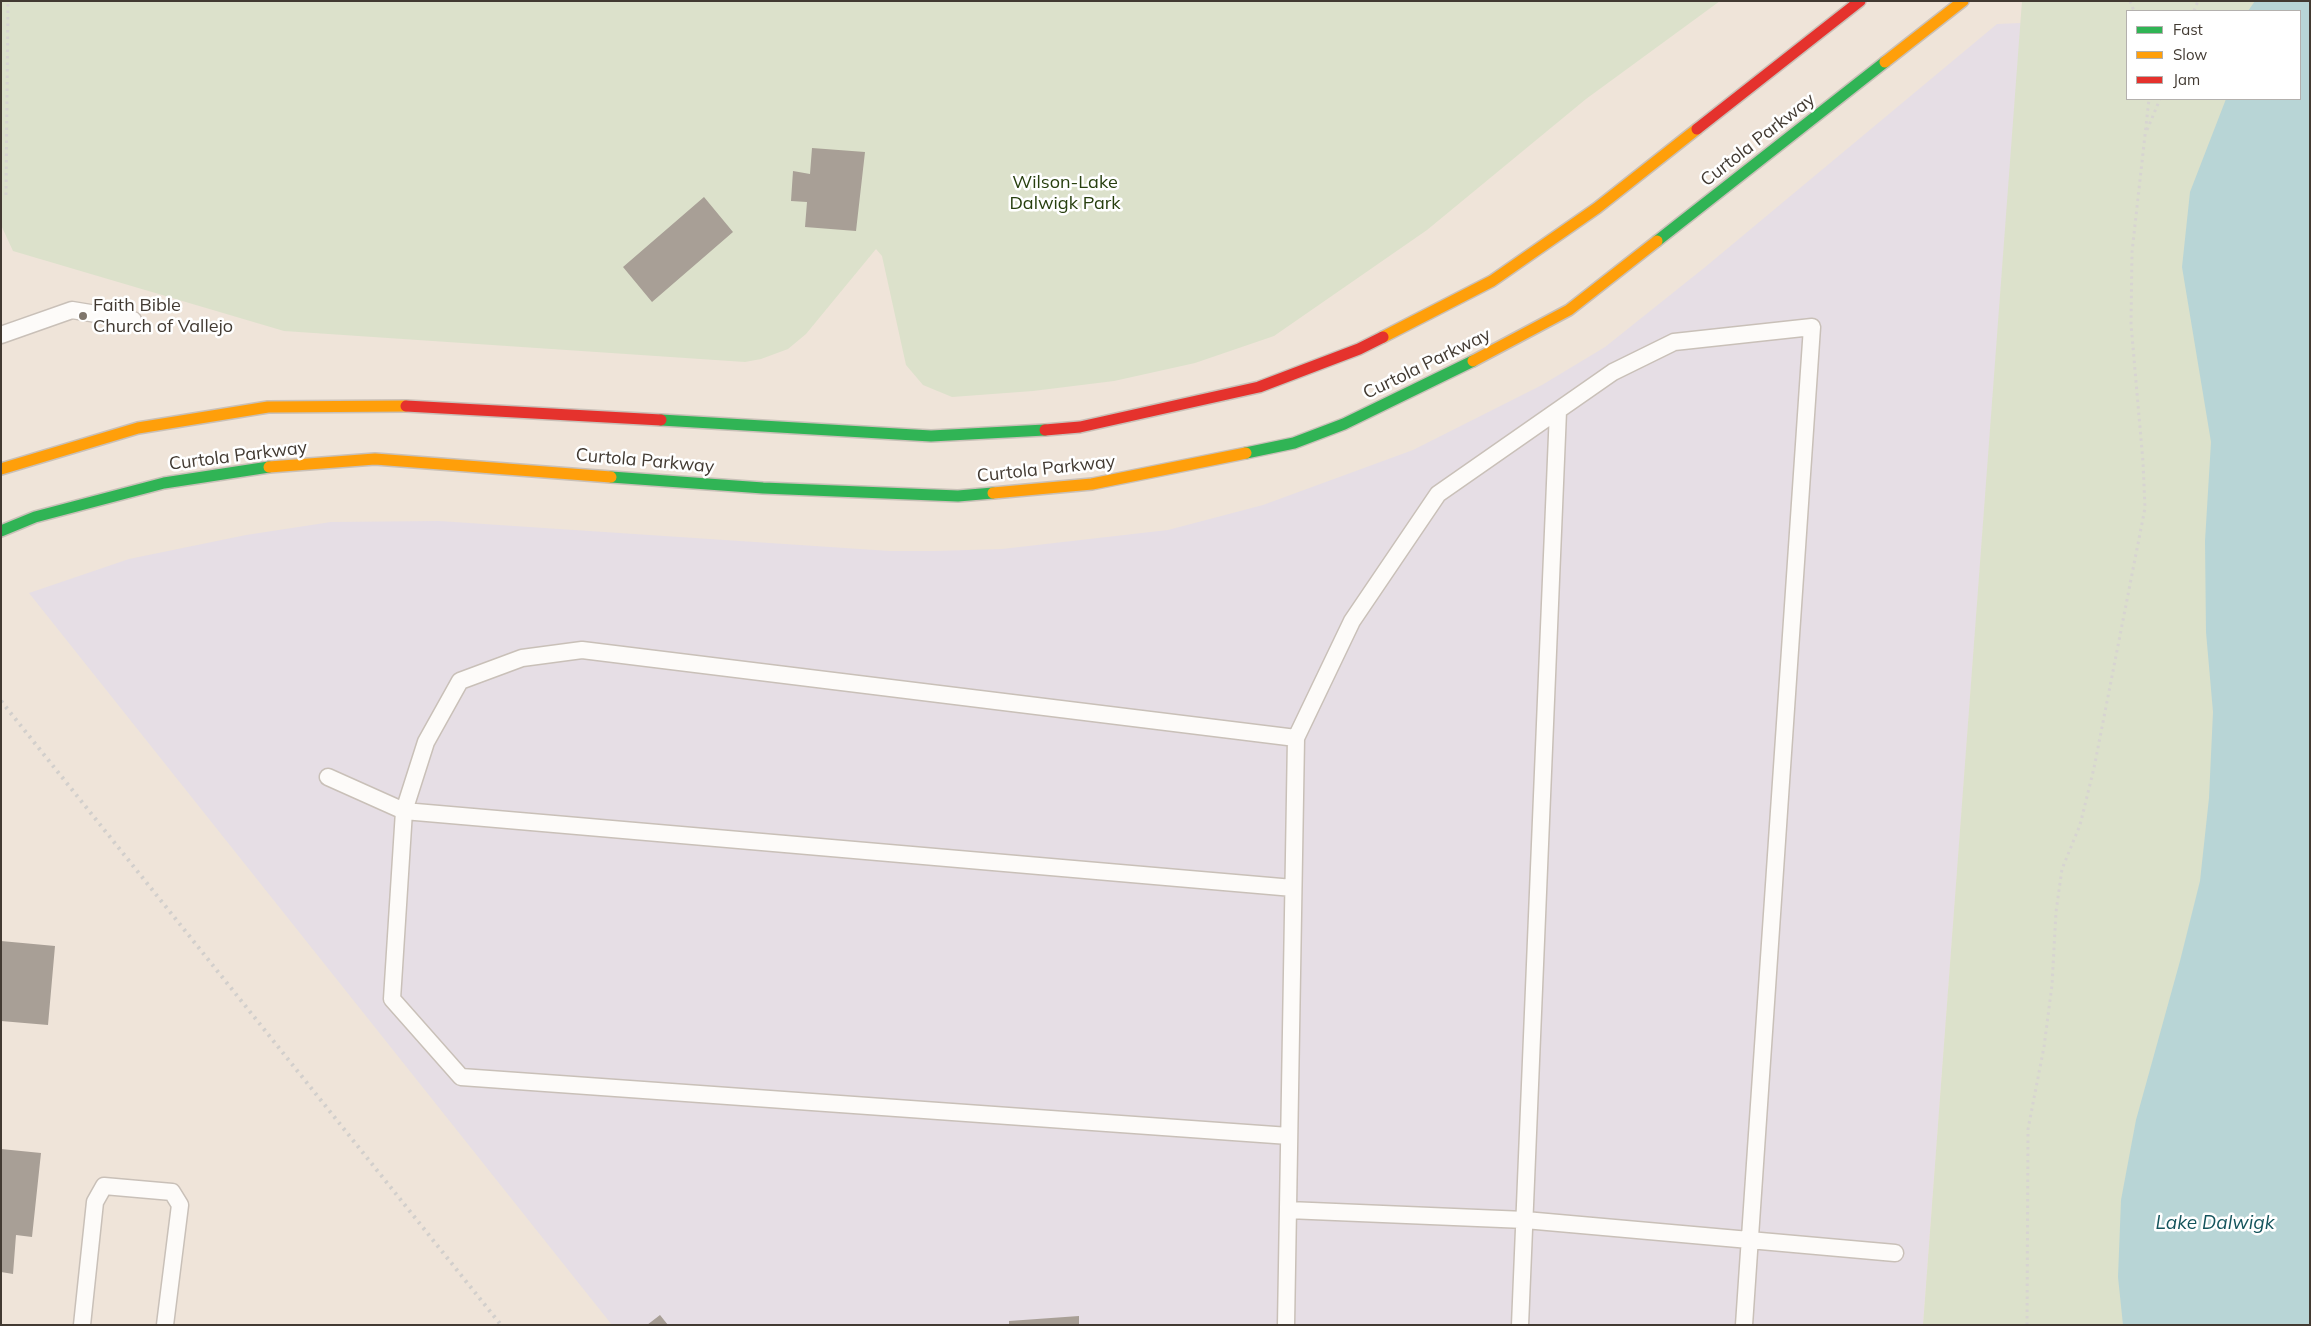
<!DOCTYPE html>
<html>
<head>
<meta charset="utf-8">
<style>
  body { margin:0 }
  #map { position:relative; width:2311px; height:1326px; overflow:hidden; background:#efe4d9; font-family:Mulish,sans-serif }
  canvas { display:block }
  .frame { position:absolute; inset:0; border:2px solid #423a32; pointer-events:none }
  .legend { position:absolute; left:2126px; top:10px; width:175px; height:90px; box-sizing:border-box; background:#fff; border:1px solid #b3b0ad; margin:0; padding:6px 9px; list-style:none; font-size:15px; color:#423a32 }
  .legend li { display:flex; align-items:center; gap:10px; height:25px }
  .legend b { width:25px; border:1px solid #b3b0ad }
</style>
</head>
<body>
<div id="map">
<canvas width="2311" height="1326"></canvas>
<div class="frame"></div>
<ul class="legend">
<li><b style="height:6px;background:#30b455"></b>Fast</li>
<li><b style="height:6px;background:#ff9f0a"></b>Slow</li>
<li><b style="height:6px;background:#e5322d"></b>Jam</li>
</ul>
</div>
<script>
const g = document.querySelector('canvas').getContext('2d');
g.lineJoin = 'round';
function fillPath(path, color) { g.fillStyle = color; g.fill(path, 'evenodd'); }
const shape = rows => new Path2D(rows.map(r => 'M' + r).join(''));
function trace(path, color, width, dash) { g.strokeStyle = color; g.lineWidth = width; g.lineCap = dash ? 'butt' : 'round'; g.setLineDash(dash || []); g.stroke(path); }
function write(font, color, halo, rows, align = 'center') {
  g.font = font + ' Mulish,sans-serif'; g.lineWidth = 5; g.setLineDash([]); g.textBaseline = 'middle'; g.strokeStyle = halo; g.fillStyle = color; for (const [text, x, y, turn = 0] of rows) {
    g.save(); g.translate(x, y); g.rotate((+turn || 0) * Math.PI / 180); g.textAlign = isNaN(turn) ? turn : align; if (halo) g.strokeText(text, 0, 0); g.fillText(text, 0, 0); g.restore();
  }
}
const commercial = shape([
  [2021,23,1923,1325,612,1325,29,593,129,559,246,535,331,522,439,521,890,551,934,551,1002,549,1168,530,1263,505,1413,450,1542,385,1605,347,1704,268,1997,24]
]);
const green = shape([
  [1,1,1720,1,1586,99,1427,230,1274,336,1195,363,1114,381,1033,391,952,397,923,385,906,365,882,256,876,249,806,334,788,349,761,359,745,362,284,331,13,251,1,225],
  [2022,1,2310,1,2310,1325,1923,1325],
  [2127,11,2300,11,2300,99,2127,99]
]);
const water = shape([
  [2255,1,2310,1,2310,1325,2123,1325,2118,1277,2121,1200,2136,1120,2180,961,2200,881,2209,798,2213,712,2206,632,2205,541,2211,442,2182,267,2190,192,2226,99,2300,99,2300,11,2248,11]
]);
const building = shape([
  [812,148,865,152,856,231,805,227,807,202,791,201,793,171,810,174],
  [704,197,733,232,652,302,623,267],
  [1,941,55,946,48,1025,1,1021],
  [1,1149,41,1153,32,1237,16,1235,13,1274,1,1272],
  [660,1315,668,1325,647,1325],
  [1079,1316,1079,1325,1009,1325,1009,1321]
]);
const path = shape([
  [2130,1,2134,11],
  [2194,11,2198,1],
  [2147,130,2160,99],
  [6,195,8,1],
  [2027,1325,2028,1129,2044,1047,2052,985,2056,912,2062,869,2080,825,2094,768,2145,508,2143,462,2131,324,2132,252,2149,99]
]);
const lane = shape([
  [1,335,72,310,133,320],
  [328,777,404,811,1293,888],
  [1289,1136,461,1077,392,999,404,811,426,742,460,681,522,658,582,650,1296,738],
  [1288,1210,1525,1220,1895,1253],
  [82,1325,95,1202,104,1186,172,1192,180,1205,165,1325],
  [1286,1325,1296,738,1352,621,1438,494,1613,372,1674,342,1812,327,1744,1325],
  [1520,1325,1558,411]
]);
const fast = shape([
  [1657,241,1885,62],
  [661,420,931,436,1045,430],
  [1246,453,1294,443,1344,424,1473,361],
  [611,477,763,488,958,496,993,493],
  [1,531,35,517,164,483,269,467]
]);
const slow = shape([
  [1885,62,1963,1],
  [1383,337,1492,281,1597,208,1697,129],
  [1473,361,1569,310,1657,241],
  [269,467,375,459,611,477],
  [1,469,138,428,268,407,406,406],
  [993,493,1092,484,1246,453]
]);
const jam = shape([
  [1697,129,1860,1],
  [406,406,661,420],
  [1045,430,1080,427,1259,387,1359,349,1383,337]
]);
const rail = shape([
  [1,701,501,1325]
]);
const markers = [
  [83,316,5,"#7f766c"]
];
const streetNames = [
  ["Curtola Parkway",1758,140,-38],
  ["Curtola Parkway",1427,364,-26],
  ["Curtola Parkway",238,456,-7],
  ["Curtola Parkway",645,461,5],
  ["Curtola Parkway",1046,469,-6]
];
const parkNames = [
  ["Wilson-Lake",1065,183],
  ["Dalwigk Park",1065,204]
];
const poiNames = [
  ["Faith Bible",93,306],
  ["Church of Vallejo",93,327]
];
const waterNames = [
  ["Lake Dalwigk",2215,1223]
];
fillPath(commercial, '#e6dee5');
fillPath(green, '#dce1cb');
fillPath(water, '#b8d5d6');
fillPath(building, '#a89f96');
trace(lane, '#c9c0b8', 19);
trace(fast, '#c9c0b8', 14);
trace(slow, '#c9c0b8', 14);
trace(jam, '#c9c0b8', 14);
trace(path, '#d7d4d1', 3, [2.5, 4]);
trace(lane, '#fdfbf9', 16);
trace(fast, '#30b455', 11);
trace(slow, '#ff9f0a', 11);
trace(jam, '#e5322d', 11);
trace(rail, '#d2cfcc', 4, [2.5, 5]);
for (const [x, y, r, color] of markers) { const dot = new Path2D(); dot.arc(x, y, r, 0, 2 * Math.PI); g.fillStyle = color; g.fill(dot); trace(dot, '#fff', 2); }
write('18px', '#423a32', '#fff', streetNames);
write('18px', '#273f0e', '#fff', parkNames);
write('18px', '#423a32', '#fff', poiNames, 'left');
write('italic 19px', '#14545c', '#fff', waterNames);
</script>
</body>
</html>
